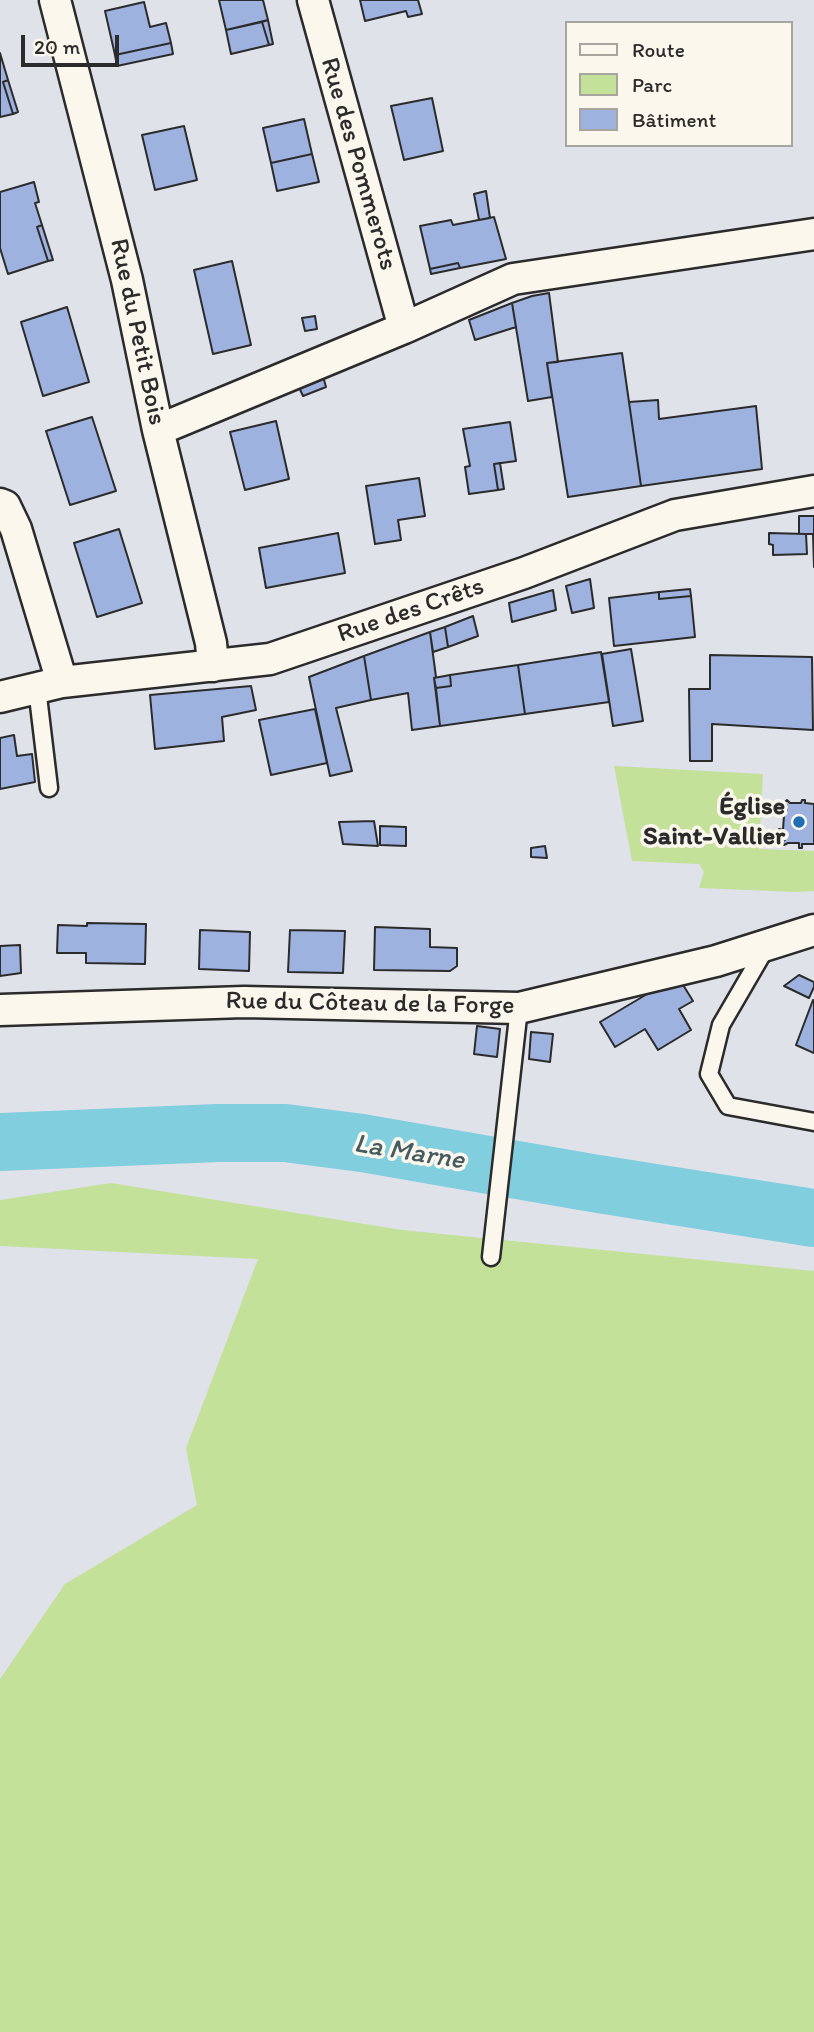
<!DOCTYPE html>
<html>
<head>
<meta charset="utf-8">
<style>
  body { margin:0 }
  #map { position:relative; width:814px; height:2032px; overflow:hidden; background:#dfe2e8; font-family:Itim,sans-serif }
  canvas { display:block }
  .legend { position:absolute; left:565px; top:21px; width:228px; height:126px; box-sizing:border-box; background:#fbf7ec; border:2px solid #a8a59f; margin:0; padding:9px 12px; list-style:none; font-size:21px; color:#2b2b2b }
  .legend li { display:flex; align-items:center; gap:14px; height:35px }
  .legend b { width:35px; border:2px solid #a8a59f }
  .scale { position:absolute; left:21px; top:35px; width:98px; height:32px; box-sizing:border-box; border:4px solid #2b2b2b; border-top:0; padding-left:9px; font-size:21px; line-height:24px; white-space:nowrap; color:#2b2b2b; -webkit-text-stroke:5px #fbf7ec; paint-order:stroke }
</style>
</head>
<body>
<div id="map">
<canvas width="814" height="2032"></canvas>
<ul class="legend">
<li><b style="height:9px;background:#fbf7ec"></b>Route</li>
<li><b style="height:19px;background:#c3e199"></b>Parc</li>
<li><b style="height:19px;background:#9eb2e0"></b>Bâtiment</li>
</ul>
<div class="scale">20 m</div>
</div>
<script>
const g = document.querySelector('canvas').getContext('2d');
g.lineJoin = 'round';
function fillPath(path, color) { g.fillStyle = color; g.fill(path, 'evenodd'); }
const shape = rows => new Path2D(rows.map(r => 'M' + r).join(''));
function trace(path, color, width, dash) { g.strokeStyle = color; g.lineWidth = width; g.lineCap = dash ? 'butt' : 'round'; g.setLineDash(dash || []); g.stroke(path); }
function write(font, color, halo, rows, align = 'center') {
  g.font = font + ' Itim,sans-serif'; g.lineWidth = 7; g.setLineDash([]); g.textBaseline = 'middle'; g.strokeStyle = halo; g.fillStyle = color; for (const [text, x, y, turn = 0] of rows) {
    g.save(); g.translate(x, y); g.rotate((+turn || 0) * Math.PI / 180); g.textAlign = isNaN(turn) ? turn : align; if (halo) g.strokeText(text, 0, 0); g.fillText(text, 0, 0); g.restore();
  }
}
const green = shape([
  [614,766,763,774,759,849,814,851,814,891,795,892,699,888,704,872,699,864,632,861],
  [111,1183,402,1230,814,1271,814,2032,0,2032,0,1679,65,1584,197,1505,186,1448,258,1259,0,1246,0,1200]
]);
const river = shape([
  [0,1142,218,1133,285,1133,362,1143,592,1183,814,1218]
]);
const building = shape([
  [219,0,263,0,268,20,226,30,219,0],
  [360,0,418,0,422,14,408,17,406,11,365,21,360,0],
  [144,2,150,27,166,23,171,43,115,55,105,11,144,2],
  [268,20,273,44,269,45,262,22,268,20],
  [262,22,269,45,231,54,226,30,262,22],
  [171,43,173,54,117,66,115,55,171,43],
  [0,53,8,80,3,82,13,114,0,117,0,53],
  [8,80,18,112,13,114,3,82,8,80],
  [432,98,443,151,404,160,391,106,432,98],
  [304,119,312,154,271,163,263,128,304,119],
  [184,126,197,180,155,190,142,135,184,126],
  [312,154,319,182,277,191,271,163,312,154],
  [34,182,39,202,35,203,42,225,37,227,48,261,8,274,0,248,0,192,34,182],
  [486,191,490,218,479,220,474,194,486,191],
  [494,217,506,259,460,268,458,263,430,269,420,226,451,220,453,225,494,217],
  [42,225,53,260,48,261,37,227,42,225],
  [232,261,251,345,213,354,194,270,232,261],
  [458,263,460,268,431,274,430,269,458,263],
  [549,293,558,362,547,363,552,397,528,401,512,303,532,296,549,293],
  [512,303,516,327,475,340,469,320,512,303],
  [67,307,89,382,43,396,21,322,67,307],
  [315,316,317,329,305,331,302,318,315,316],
  [622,353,641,486,568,497,547,363,622,353],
  [323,376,326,387,303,396,298,385,323,376],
  [658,400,659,419,756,406,762,469,641,486,629,402,658,400],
  [92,417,116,491,70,505,46,431,92,417],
  [276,421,289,479,245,490,230,432,276,421],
  [510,422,516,461,494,464,498,490,469,494,465,467,470,466,463,429,510,422],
  [500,463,504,489,498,490,494,464,500,463],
  [419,478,425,516,398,520,401,540,375,544,366,486,419,478],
  [799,516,814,516,814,567,813,534,799,534,799,516],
  [119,529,142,603,97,617,74,543,119,529],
  [338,533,345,573,266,588,259,548,338,533],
  [769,533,806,534,807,554,773,555,773,545,769,544,769,533],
  [590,579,594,608,572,613,566,586,590,579],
  [690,589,691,596,659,599,659,592,690,589],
  [553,590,556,610,512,622,509,603,553,590],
  [659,592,659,599,691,596,695,637,614,646,609,598,659,592],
  [473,616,478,636,448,647,445,627,473,616],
  [445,627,448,647,433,652,430,632,445,627],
  [430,632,436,677,434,678,440,726,412,730,408,693,371,700,364,656,430,632],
  [631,649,643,721,613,726,602,654,631,649],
  [601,652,609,702,525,714,518,665,601,652],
  [710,655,812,657,813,730,712,724,712,761,690,761,689,689,710,689,710,655],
  [364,656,371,700,336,708,352,771,330,776,309,677,364,656],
  [518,665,525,714,440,726,436,688,451,686,450,675,518,665],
  [450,675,451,686,436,688,434,678,450,675],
  [251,686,256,710,222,717,224,741,155,749,150,695,251,686],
  [315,709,327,763,271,775,259,720,315,709],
  [14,735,17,756,32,754,35,782,0,789,0,738,14,735],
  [787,800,790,803,801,803,802,800,805,800,805,803,814,804,814,844,802,844,802,848,799,848,799,843,788,843,784,845,782,842,785,840,785,834,779,834,779,829,783,830,784,815,780,815,780,811,787,811,787,805,784,803,787,800],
  [374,821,378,846,343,844,339,822,374,821],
  [380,826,406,827,406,846,380,845,380,826],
  [545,846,547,858,531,857,531,848,545,846],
  [87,923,146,924,145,964,86,963,86,953,57,953,58,925,87,926,87,923],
  [375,927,430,929,430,947,457,948,457,966,450,971,374,970,375,927],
  [200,930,250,932,249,971,199,969,200,930],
  [290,930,345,931,343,973,288,972,290,930],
  [20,945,21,973,0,976,0,946,20,945],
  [799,975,814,982,814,987,809,998,784,986,799,975],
  [680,980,693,1001,679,1009,691,1030,658,1050,645,1029,615,1047,600,1022,664,984,680,980],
  [813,1000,814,1001,814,1053,796,1045,813,1000],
  [477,1026,500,1029,497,1057,474,1054,477,1026],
  [531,1032,553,1034,550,1062,529,1059,531,1032]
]);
const lane = shape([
  [37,688,49,788],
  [767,946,721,1025,709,1074,728,1106,814,1122],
  [491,1257,519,1008]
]);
const street = shape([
  [55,0,127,280,158,430,211,643,213,666],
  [313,0,404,328],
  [158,430,404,328,513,279,814,234],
  [0,504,5,506,16,529,62,682],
  [0,697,62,682,270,659,524,573,675,515,814,491],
  [0,1010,244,1002,519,1008,716,961,814,930]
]);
const markers = [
  [799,822,7,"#1f6fb2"]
];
const streetNames = [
  ["Rue des Pommerots",358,164,74],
  ["Rue du Petit Bois",137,332,78],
  ["Rue des Crêts",411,611,-19],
  ["Rue du Côteau de la Forge",370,1004,1]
];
const poiNames = [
  ["Église",785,807],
  ["Saint-Vallier",785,837]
];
const waterNames = [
  ["La Marne",409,1153,9]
];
fillPath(green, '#c3e199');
trace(river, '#80cede', 58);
fillPath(building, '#9eb2e0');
trace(building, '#2b2b2b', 2);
trace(lane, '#2b2b2b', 21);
trace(street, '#2b2b2b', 35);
trace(lane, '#fbf7ec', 16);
trace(street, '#fbf7ec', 30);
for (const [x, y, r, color] of markers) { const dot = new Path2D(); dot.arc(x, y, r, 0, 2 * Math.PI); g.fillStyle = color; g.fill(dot); trace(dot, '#fbf7ec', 2.5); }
write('26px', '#2b2b2b', '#fbf7ec', streetNames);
write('bold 26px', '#2b2b2b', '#fbf7ec', poiNames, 'right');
write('italic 28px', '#445c61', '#fbf7ec', waterNames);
</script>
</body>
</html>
